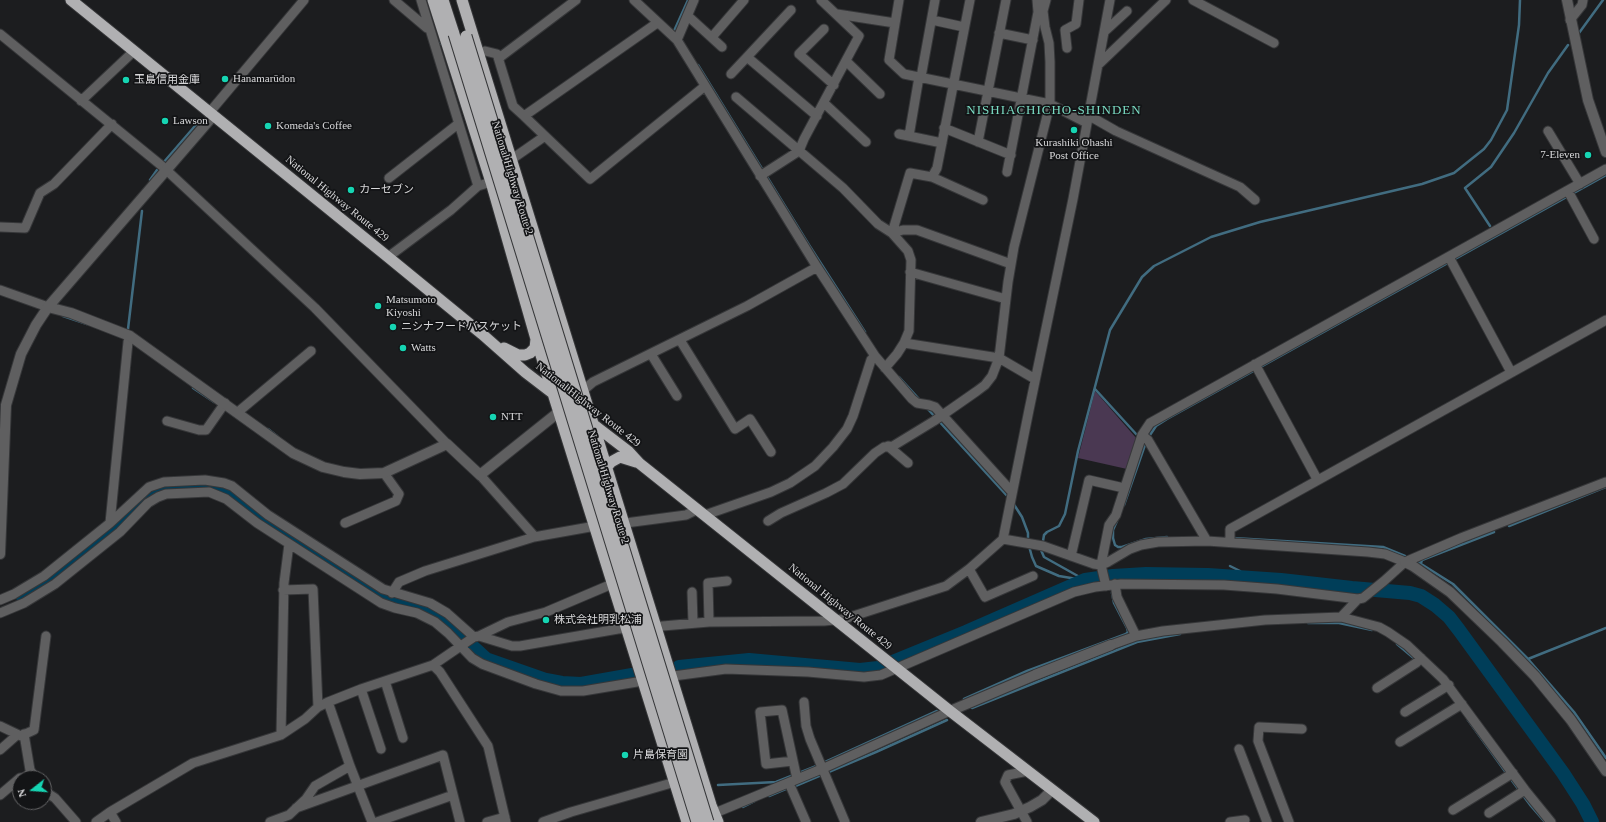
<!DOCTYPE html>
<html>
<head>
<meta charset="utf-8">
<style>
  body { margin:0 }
  #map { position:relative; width:1606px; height:822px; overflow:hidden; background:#1c1d1f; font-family:"Times New Roman",serif }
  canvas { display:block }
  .north { position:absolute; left:12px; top:770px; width:40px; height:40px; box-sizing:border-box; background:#131416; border:1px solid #626264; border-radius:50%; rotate:253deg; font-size:11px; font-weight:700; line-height:16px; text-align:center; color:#d8d8da }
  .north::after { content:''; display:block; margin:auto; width:14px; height:18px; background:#16d5b3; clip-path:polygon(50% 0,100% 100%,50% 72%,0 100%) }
</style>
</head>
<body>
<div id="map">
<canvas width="1606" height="822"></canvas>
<div class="north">N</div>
</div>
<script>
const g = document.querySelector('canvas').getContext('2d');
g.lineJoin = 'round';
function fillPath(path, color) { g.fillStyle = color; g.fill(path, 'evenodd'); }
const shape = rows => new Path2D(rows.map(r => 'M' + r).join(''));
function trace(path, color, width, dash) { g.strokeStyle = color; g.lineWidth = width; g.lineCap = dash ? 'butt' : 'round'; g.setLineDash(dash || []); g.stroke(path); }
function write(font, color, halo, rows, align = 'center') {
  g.font = font + ' "Times New Roman","Noto Sans JP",serif'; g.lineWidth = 3.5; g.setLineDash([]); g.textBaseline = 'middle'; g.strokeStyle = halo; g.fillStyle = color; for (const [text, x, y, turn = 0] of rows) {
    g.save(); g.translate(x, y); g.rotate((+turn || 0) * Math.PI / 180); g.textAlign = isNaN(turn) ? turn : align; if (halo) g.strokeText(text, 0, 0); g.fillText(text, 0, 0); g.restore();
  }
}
const green = shape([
  [1095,391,1137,439,1127,469,1078,458]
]);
const stream = shape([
  [674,31,688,0],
  [1579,33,1603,0],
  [440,43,441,44],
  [698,65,809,245,865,332],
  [163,163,201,119],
  [150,180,157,170],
  [1490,226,1465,188,1491,167,1514,133,1548,73,1568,45],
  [63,316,87,324],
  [128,329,142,211],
  [899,377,919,399],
  [193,388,214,402],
  [1095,389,1137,435],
  [926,407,1009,498],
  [268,429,277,436],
  [1148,438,1156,426,1167,419,1606,175],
  [1013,503,1022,517,1028,533,1028,541],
  [1124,505,1146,442],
  [1117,521,1113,530,1113,538,1115,545,1118,547,1122,547,1146,539,1167,537],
  [1509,526,1606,487],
  [1233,538,1383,547,1405,556],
  [1029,546,1032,557,1036,566,1059,576,1083,580],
  [1418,562,1453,584,1528,659,1574,712,1606,758],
  [1421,563,1422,560,1494,532],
  [1230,566,1240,571,1242,577],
  [1085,580,1044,557,1041,550,1043,541,1044,535,1047,532,1059,526,1065,514,1078,451,1110,330,1142,277,1154,266,1211,237,1260,222,1422,184,1454,173,1484,149,1491,140,1507,110,1519,25,1520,0],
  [1113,582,1113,576],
  [1308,623,1339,623,1372,630],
  [1397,644,1416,660],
  [1528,659,1606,628],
  [964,699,1027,671,1126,634,1128,632,1127,628,1114,603,1112,593],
  [972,708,1137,642,1180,634],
  [1468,720,1507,774],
  [823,763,937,711],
  [1510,778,1531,806,1545,822],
  [718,785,776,782,819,765],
  [793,787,876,752,947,720],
  [769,796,788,788],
  [743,807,755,801]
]);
const river = shape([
  [23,597,60,572,113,529,144,499,156,490,170,488,212,487,225,490,268,524,386,599,430,611,439,616,486,659,546,680,562,683,581,684,632,675],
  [679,667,749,660,860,670,878,668,966,632,1085,580,1113,576,1146,574,1208,575,1281,580,1352,588,1410,593,1421,596,1435,605,1449,617,1459,630,1563,773,1583,804,1592,822]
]);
const minor = shape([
  [394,0,427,28,429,28],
  [421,0,478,186],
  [634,0,677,40,817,267,875,356,912,399,917,403,929,405,935,407,1012,492],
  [899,0,889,60,904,74,1050,104,1087,123],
  [1193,0,1274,43],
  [791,10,747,57,817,116],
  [837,14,895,23],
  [688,16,722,47],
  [932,20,964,27],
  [1570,20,1582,5,1583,0],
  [824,29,799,54,834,85],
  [1104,32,1127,11],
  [999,33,1033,40],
  [0,34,162,166,315,308,447,444],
  [712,37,744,0],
  [677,40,694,0],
  [1067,48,1065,30,1076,24,1079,0],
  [485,51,497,54,513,106,524,116,657,23],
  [499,58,576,0],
  [847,62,880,94],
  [1098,65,1166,0],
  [731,74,747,57],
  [921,77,935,0],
  [736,97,843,188,878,224,892,233,908,251,911,260,909,331,904,343,897,354,885,368],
  [81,101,134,51],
  [824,103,866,142],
  [209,113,304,0],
  [1088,115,1116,131,1240,187,1255,200],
  [524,116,590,179,705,86],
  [944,128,1011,155],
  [1548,131,1580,184],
  [899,134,942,143],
  [909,136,919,77],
  [978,142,1006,0],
  [512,159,545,136],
  [1007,172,1038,12,1037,0],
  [760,176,799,151,804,139,859,36,821,0],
  [932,177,983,200],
  [389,178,458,124],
  [1568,191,1594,239],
  [0,227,25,228,40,193,54,184,112,124],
  [892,233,910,173,932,177,937,168,970,0],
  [892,233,903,230,917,230,1011,264],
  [388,257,451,210,478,186,491,182],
  [1449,257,1511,372],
  [910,272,1006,299],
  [0,290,48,307],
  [680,340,735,429,750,419,771,452],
  [904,343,999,358,1035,379],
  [651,354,677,396],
  [1255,364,1317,479],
  [579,394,593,382,747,306,817,267],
  [238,412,311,351],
  [167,421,199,430,206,430,225,403],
  [1142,435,1148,440,1207,541],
  [888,446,908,463],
  [480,475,535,537],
  [705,515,771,492,790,483,815,466,833,447,847,429,853,416,871,360,875,356],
  [768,521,781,513,826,493,843,484,875,453,884,447,893,446,934,421,977,391,985,385,992,376,999,358,1008,282,1014,247,1050,104,1050,62,1049,43,1045,27,1043,11,1046,0],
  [110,523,128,342,130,336],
  [345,523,396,501,399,494,384,473],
  [618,524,686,515,698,509],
  [1003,539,1043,546,1094,564,1101,565,1108,562,1130,549,1141,545,1158,542,1207,541,1368,552,1385,554,1405,562],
  [1230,542,1230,529,1606,320],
  [1071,556,1089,480,1124,488],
  [969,569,985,597,1033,576],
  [1115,584,1117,597,1136,636],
  [1106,586,1101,565,1109,525,1116,515,1142,435,1150,423,1606,169],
  [283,590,313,589,318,707],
  [692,592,693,623],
  [392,593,399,582,425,571,534,537,601,525],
  [0,600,14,594,44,576,110,523,149,487,164,482,205,480,224,483,232,486,268,515,383,589,430,603,447,613,474,637],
  [0,613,24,603,55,584,120,532,148,503,158,497,166,494,209,492,226,499,257,523,381,603,395,608,417,613,435,622,448,633,472,658,482,664,536,684,561,691,583,691,649,680],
  [1341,617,1358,599,1363,598,1384,581,1405,562,1461,538,1606,482],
  [709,622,708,583,727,581],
  [651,627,709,622,824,621,844,619,946,586,969,569,1003,539,1029,410,1073,199,1110,0],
  [479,636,508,622,546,612,612,584],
  [1111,645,1136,636,1163,631,1265,620,1341,617,1379,627,1388,632,1407,645,1443,679,1525,790,1551,822],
  [433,665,440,672,488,746,506,822],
  [666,677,726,669,808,672,864,677,881,675,1074,592,1095,587,1121,584,1224,585,1277,589,1358,599],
  [385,681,403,738],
  [1377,688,1416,663,1421,658],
  [361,689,381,749],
  [328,702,350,766,372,822],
  [804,702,806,726,810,739,845,822],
  [1405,712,1449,685],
  [0,726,21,736,34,730,46,636],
  [24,734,30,770,35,778],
  [281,735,284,583,289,544],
  [1400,742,1462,704],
  [1239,749,1267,822],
  [0,750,17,735],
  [793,761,766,764,760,712,782,710,797,779],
  [789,783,806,822],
  [44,791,55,798,76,822],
  [0,795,20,778],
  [296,808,443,755,460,822],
  [1453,810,1513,773],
  [110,812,116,822],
  [715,813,824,768,950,711],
  [1489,813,1525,790],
  [96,822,110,812,193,763,281,735,305,719,318,707,328,702,361,689,433,665,474,637,479,636,512,646,520,646,618,629,632,628],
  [270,822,289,815,306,799,315,786,350,766],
  [377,822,453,795],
  [487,822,505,817],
  [543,822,571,812,675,782],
  [1027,822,1005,782,1008,775,1028,771],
  [1230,822,1245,820],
  [1289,822,1258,741,1259,727,1302,729]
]);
const tertiary = shape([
  [1567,0,1588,100,1606,152],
  [48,307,71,313,130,336,293,453,323,467,344,472,360,474,384,473,447,444,480,475,565,407],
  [0,554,6,405,21,354,36,325,48,307,213,116],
  [1405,562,1413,566,1450,592,1502,642,1535,676,1571,720,1606,771],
  [950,711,1035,675,1111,645],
  [981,822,1014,814,1030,807,1042,800,1052,790]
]);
const trunk = shape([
  [71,0,388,257,482,334,525,372,628,451,639,463,950,711,1094,822],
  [433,0,491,182,536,339,687,822],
  [443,0,454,34],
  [462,0,711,805,718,822],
  [504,348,518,355,525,355,530,353,535,348,536,339],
  [606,468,611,462,620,457,636,462]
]);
const trunkBridge = shape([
  [454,34,697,822],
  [466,36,708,822]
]);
const markers = [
  [225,79,4,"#16d5b3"],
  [126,80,4,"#16d5b3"],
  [165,121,4,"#16d5b3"],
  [268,126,4,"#16d5b3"],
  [1074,130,4,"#16d5b3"],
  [1588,155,4,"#16d5b3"],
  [351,190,4,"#16d5b3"],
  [378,306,4,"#16d5b3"],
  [393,327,4,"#16d5b3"],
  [403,348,4,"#16d5b3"],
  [493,417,4,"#16d5b3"],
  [546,620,4,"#16d5b3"],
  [625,755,4,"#16d5b3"]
];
const poiNames = [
  ["Hanamarūdon",233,79],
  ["玉島信用金庫",134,80],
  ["Lawson",173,121],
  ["Komeda's Coffee",276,126],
  ["Kurashiki Ohashi",1074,143,"center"],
  ["Post Office",1074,156,"center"],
  ["7-Eleven",1580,155,"right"],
  ["カーセブン",359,190],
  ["Matsumoto",386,300],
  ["Kiyoshi",386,313],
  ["ニシナフードバスケット",401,327],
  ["Watts",411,348],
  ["NTT",501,417],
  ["株式会社明乳松浦",554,620],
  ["片島保育園",633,755]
];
const streetNames = [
  ["National Highway Route 2",512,178,73],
  ["National Highway Route 429",337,199,39],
  ["National Highway Route 429",588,405,38],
  ["National Highway Route 2",608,487,73],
  ["National Highway Route 429",840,607,39]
];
const quarterNames = [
  ["NISHIACHICHO-SHINDEN",1054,111]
];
fillPath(green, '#4a3852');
trace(stream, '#416c80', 2.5);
trace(river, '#003e59', 14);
trace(minor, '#363739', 11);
trace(tertiary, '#363739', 12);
trace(trunk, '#363739', 13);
trace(minor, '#5f5f60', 9);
trace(tertiary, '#5f5f60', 10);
trace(trunk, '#b0b0b2', 11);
trace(trunkBridge, '#363739', 13, []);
trace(trunkBridge, '#b0b0b2', 11);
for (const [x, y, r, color] of markers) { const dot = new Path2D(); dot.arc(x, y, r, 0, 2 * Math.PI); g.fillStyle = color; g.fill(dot); trace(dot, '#131416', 1.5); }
write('11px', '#d8d8da', '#131416', poiNames, 'left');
write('11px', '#d8d8da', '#131416', streetNames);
g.letterSpacing = '1px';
write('13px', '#7adcc3', '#131416', quarterNames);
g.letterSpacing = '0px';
</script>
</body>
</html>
